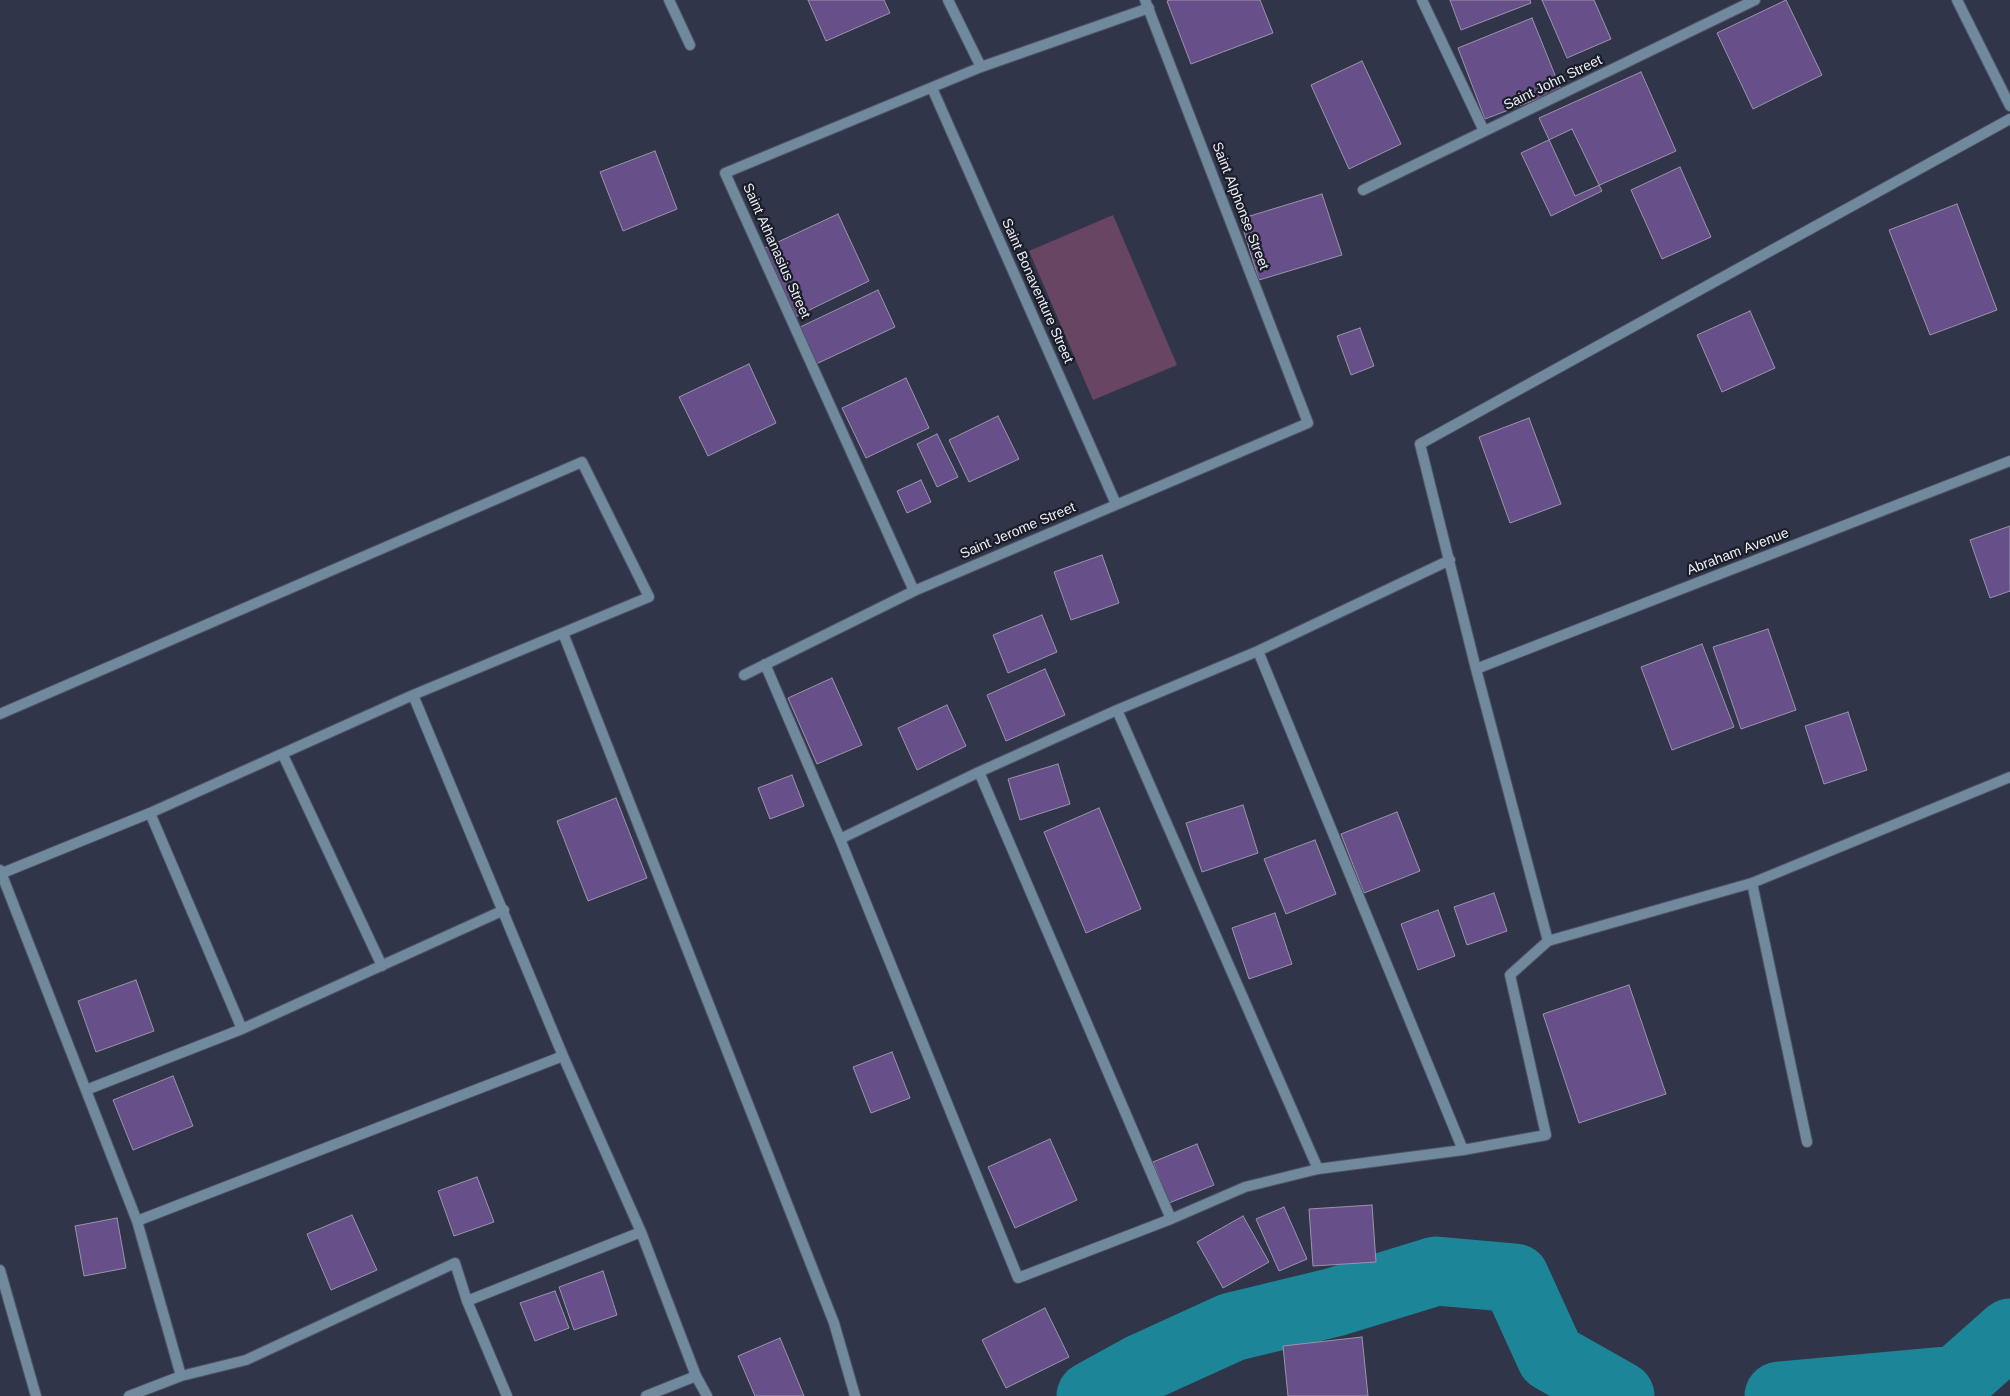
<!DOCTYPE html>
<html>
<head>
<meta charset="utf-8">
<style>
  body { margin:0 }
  canvas { display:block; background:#303549 }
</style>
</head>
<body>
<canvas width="2010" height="1396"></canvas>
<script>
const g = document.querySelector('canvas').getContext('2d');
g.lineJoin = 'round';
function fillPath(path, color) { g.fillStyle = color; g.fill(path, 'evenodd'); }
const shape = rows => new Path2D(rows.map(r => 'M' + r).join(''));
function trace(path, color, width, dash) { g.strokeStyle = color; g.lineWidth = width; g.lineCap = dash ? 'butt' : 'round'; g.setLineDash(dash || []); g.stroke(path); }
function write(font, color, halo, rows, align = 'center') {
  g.font = font + ' Helvetica,sans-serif'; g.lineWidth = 4.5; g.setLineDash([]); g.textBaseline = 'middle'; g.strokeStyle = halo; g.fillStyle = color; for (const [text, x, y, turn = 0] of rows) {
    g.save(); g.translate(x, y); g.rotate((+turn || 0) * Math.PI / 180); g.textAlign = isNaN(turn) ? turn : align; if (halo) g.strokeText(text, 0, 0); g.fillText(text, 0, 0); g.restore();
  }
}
const green = shape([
  [1113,215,1177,365,1093,400,1029,251]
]);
const river = shape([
  [1091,1396,1140,1369,1232,1327,1335,1302,1436,1271,1515,1278,1551,1357,1620,1396],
  [1779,1396,1957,1380,2010,1333]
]);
const building = shape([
  [808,0,884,0,890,13,826,41,808,0],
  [1170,0,1260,0,1273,33,1191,64,1167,1,1170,0],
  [1450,0,1530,0,1531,3,1461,30,1450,0],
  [1542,0,1594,0,1611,39,1567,58,1542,0],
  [1786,0,1822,75,1753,109,1717,33,1786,0],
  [1532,18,1561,90,1485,119,1458,48,1532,18],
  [1362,61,1401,144,1349,169,1311,85,1362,61],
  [1641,72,1676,151,1575,196,1539,118,1641,72],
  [1572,129,1602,191,1551,216,1521,153,1572,129],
  [655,151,677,209,623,231,600,172,655,151],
  [1680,167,1711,237,1662,259,1631,190,1680,167],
  [1322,194,1342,255,1259,280,1240,219,1322,194],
  [1957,204,1997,310,1930,335,1889,230,1957,204],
  [838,214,869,281,795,317,763,249,838,214],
  [878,290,895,327,814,365,796,329,878,290],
  [1750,311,1775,368,1722,392,1697,335,1750,311],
  [1360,328,1374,366,1351,375,1337,336,1360,328],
  [749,364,776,423,708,456,679,397,749,364],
  [906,378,929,428,866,458,842,408,906,378],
  [998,416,1019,459,969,482,949,440,998,416],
  [1529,418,1561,504,1510,523,1479,437,1529,418],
  [937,434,958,477,937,487,917,444,937,434],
  [921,480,931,502,907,513,897,491,921,480],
  [2010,526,2010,591,1990,598,1970,540,2010,526],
  [1102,555,1119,603,1071,620,1054,572,1102,555],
  [1042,615,1057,652,1008,673,993,635,1042,615],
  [1768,629,1796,710,1741,729,1713,647,1768,629],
  [1702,644,1734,727,1672,750,1641,667,1702,644],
  [1045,669,1065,715,1006,741,987,695,1045,669],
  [832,678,862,745,817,764,788,698,832,678],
  [947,705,966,746,917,770,898,728,947,705],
  [1848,712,1867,770,1824,784,1805,726,1848,712],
  [1058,764,1070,804,1020,820,1008,779,1058,764],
  [792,775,804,806,770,819,758,788,792,775],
  [616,798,647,878,588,901,557,821,616,798],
  [1243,805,1258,853,1202,872,1186,823,1243,805],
  [1099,808,1141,909,1086,933,1044,832,1099,808],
  [1397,812,1420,871,1364,893,1341,834,1397,812],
  [1315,840,1336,894,1286,914,1264,859,1315,840],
  [1494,893,1507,931,1467,945,1454,907,1494,893],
  [1438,910,1455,956,1418,970,1401,924,1438,910],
  [1275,913,1292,964,1249,979,1232,928,1275,913],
  [136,980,154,1031,96,1052,78,1001,136,980],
  [1629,985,1666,1094,1579,1123,1543,1014,1629,985],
  [892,1052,910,1098,871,1113,853,1067,892,1052],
  [173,1076,193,1126,133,1150,113,1100,173,1076],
  [1050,1139,1077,1200,1015,1228,988,1167,1050,1139],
  [1197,1144,1214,1185,1169,1203,1153,1162,1197,1144],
  [477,1177,494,1222,454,1236,438,1191,477,1177],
  [1372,1205,1376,1262,1313,1266,1309,1209,1372,1205],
  [1284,1207,1307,1259,1279,1271,1256,1219,1284,1207],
  [352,1215,377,1270,331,1290,307,1234,352,1215],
  [1243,1216,1269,1262,1223,1288,1197,1242,1243,1216],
  [117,1218,126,1268,84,1276,75,1226,117,1218],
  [603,1271,617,1315,574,1330,559,1287,603,1271],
  [555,1291,569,1328,535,1341,520,1303,555,1291],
  [1045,1308,1069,1357,1006,1388,982,1340,1045,1308],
  [1362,1337,1368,1396,1288,1396,1283,1346,1362,1337],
  [780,1338,804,1396,755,1396,738,1356,780,1338]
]);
const minor = shape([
  [669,0,690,45],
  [948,0,981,67],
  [1422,0,1484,131],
  [1957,0,2010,106],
  [932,88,1116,504],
  [1363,190,1755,0],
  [914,591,725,173,981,67,1149,8],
  [563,633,834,1323,855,1396],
  [1258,651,1463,1150],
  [765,664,840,839,1018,1278,1171,1219,1245,1187,1318,1169,1463,1150,1546,1135,1510,975,1548,941,1752,883,2010,777],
  [1476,669,2010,461],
  [744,675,914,591,1308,423,1145,0],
  [413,695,563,1056,641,1232,696,1376,707,1396],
  [1117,710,1318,1169],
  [0,714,582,462,649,597,413,695,150,813,0,874],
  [283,755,382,966],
  [979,772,1171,1219],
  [150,813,242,1029],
  [840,839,979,772,1117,710,1258,651,1450,560],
  [0,870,137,1221,181,1376],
  [1752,883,1807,1142],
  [1548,941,1476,669,1420,444,2010,119],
  [86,1090,242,1029,504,910],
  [137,1221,563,1056],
  [0,1270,36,1396],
  [467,1301,641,1232],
  [129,1396,181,1376,246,1360,455,1263,467,1301,507,1396],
  [646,1396,696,1376]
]);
const streetNames = [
  ["Saint John Street",1553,83,-26],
  ["Saint Alphonse Street",1240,206,69],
  ["Saint Athanasius Street",776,251,66],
  ["Saint Bonaventure Street",1037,291,66],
  ["Saint Jerome Street",1018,531,-23],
  ["Abraham Avenue",1738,552,-21]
];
fillPath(green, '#674563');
trace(river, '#1c8698', 69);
fillPath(building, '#67508a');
trace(building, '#9b93aa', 1);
trace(minor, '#4e5365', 12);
trace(minor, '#70899d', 10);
write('14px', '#eaeefa', '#1b1d26', streetNames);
</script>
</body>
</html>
